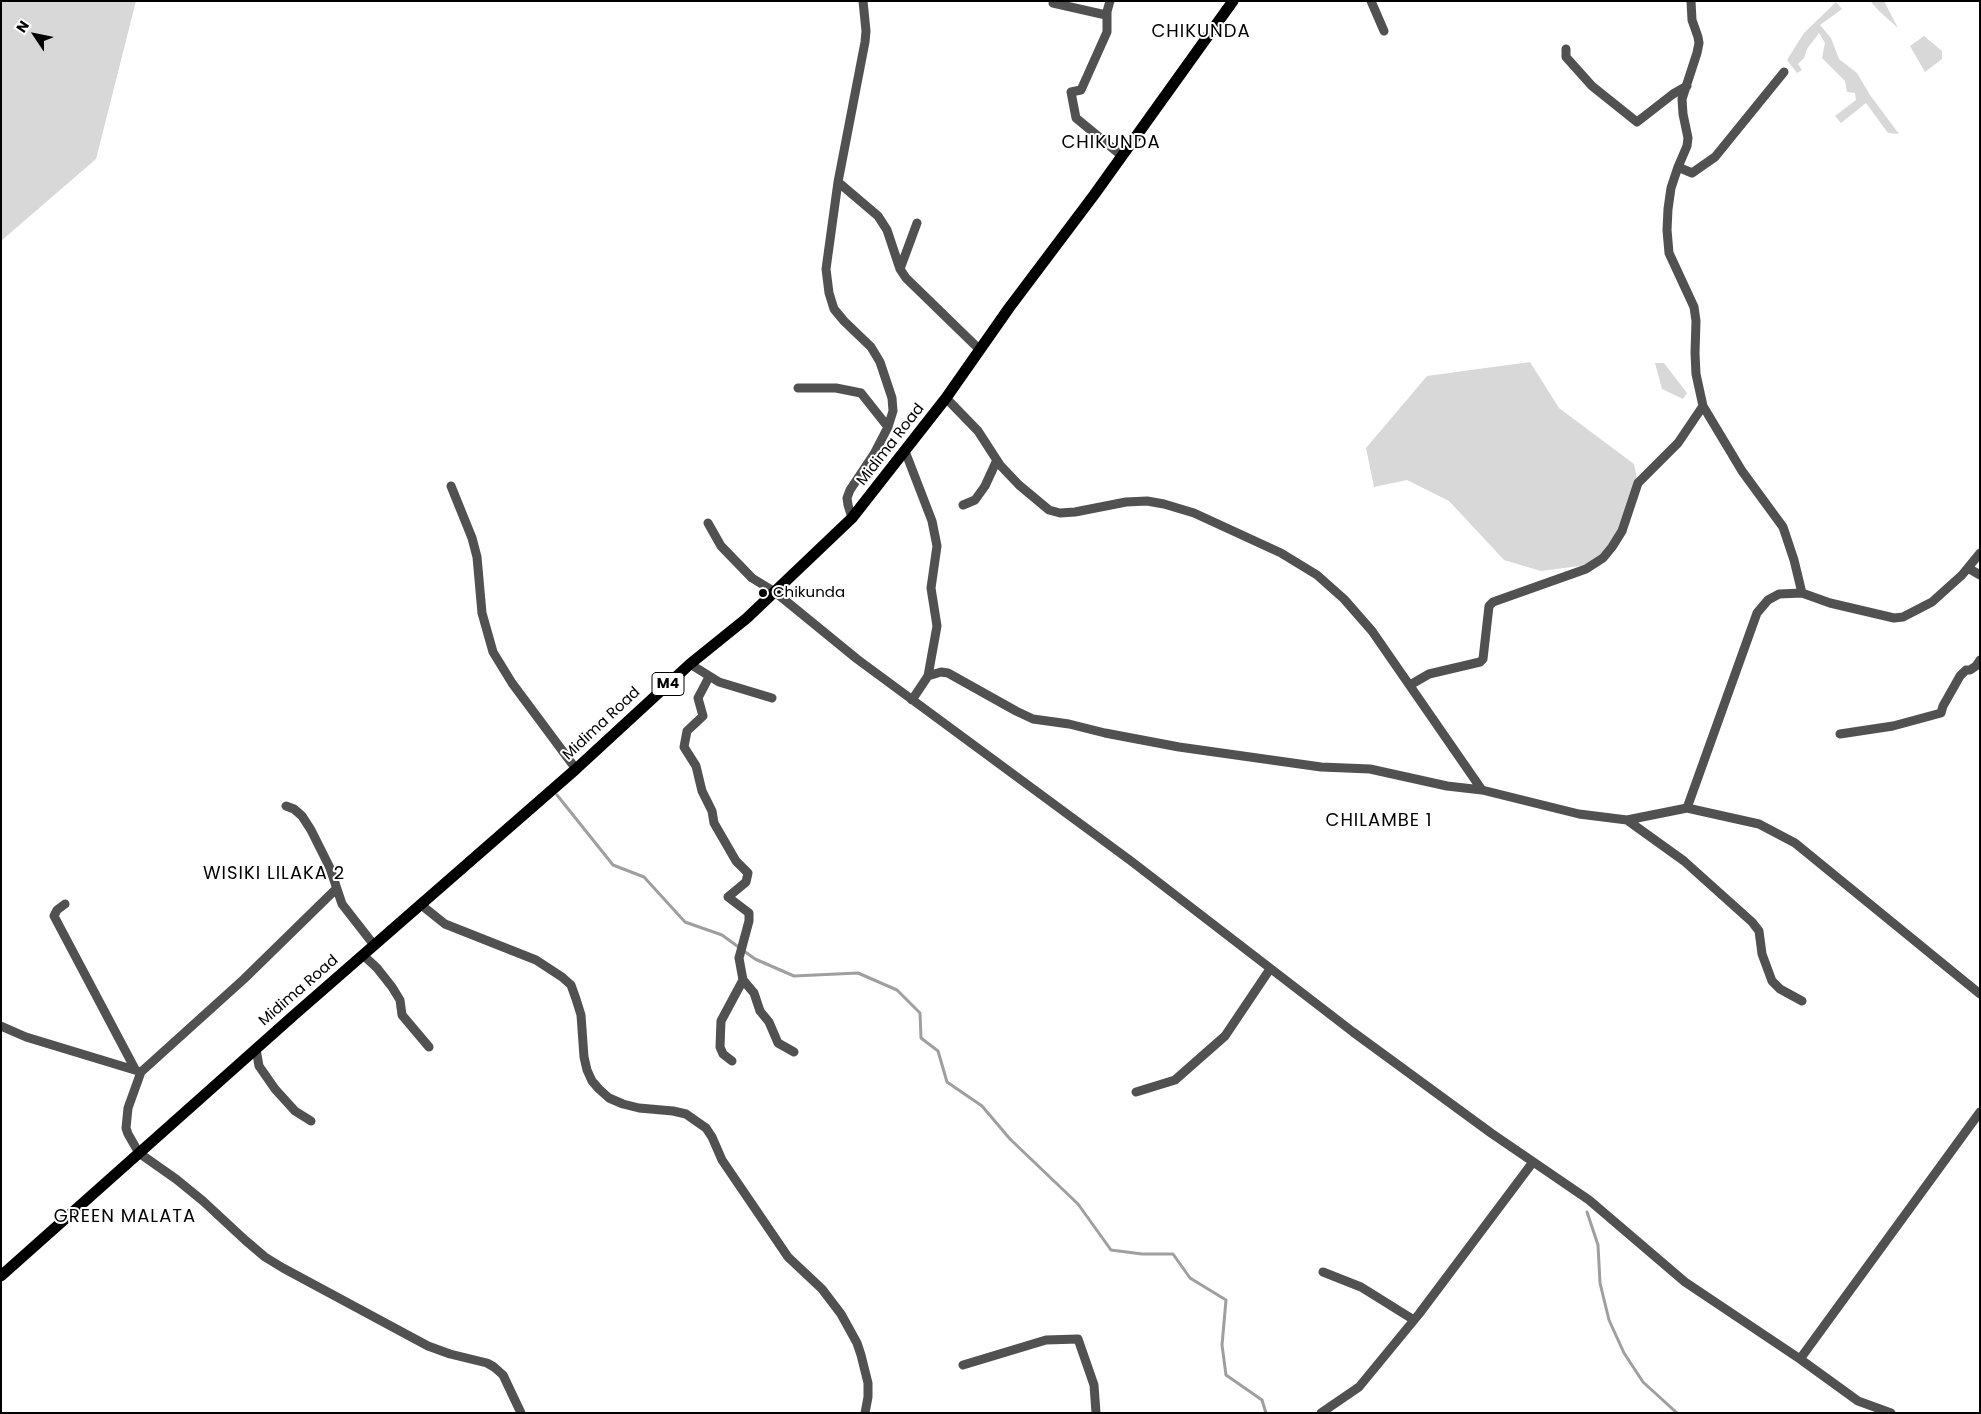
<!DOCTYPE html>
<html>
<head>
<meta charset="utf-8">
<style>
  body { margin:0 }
  #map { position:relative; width:1981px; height:1414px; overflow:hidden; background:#fff; font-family:Poppins,sans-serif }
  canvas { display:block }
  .frame { position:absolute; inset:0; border:2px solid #000; pointer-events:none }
  .north { position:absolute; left:10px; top:10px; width:50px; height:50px; -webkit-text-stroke:4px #fff; paint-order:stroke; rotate:304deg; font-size:14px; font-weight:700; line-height:20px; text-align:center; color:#000 }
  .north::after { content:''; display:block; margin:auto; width:18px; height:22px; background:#000; clip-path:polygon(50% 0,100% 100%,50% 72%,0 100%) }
</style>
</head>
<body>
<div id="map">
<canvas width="1981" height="1414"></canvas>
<div class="frame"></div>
<div class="north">N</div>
</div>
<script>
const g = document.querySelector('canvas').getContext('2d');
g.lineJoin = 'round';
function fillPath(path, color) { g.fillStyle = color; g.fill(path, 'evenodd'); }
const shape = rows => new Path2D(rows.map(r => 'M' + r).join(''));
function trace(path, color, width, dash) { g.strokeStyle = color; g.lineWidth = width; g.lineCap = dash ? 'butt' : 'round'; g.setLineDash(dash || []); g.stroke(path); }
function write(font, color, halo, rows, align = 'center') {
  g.font = font + ' Poppins,sans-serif'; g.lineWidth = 4; g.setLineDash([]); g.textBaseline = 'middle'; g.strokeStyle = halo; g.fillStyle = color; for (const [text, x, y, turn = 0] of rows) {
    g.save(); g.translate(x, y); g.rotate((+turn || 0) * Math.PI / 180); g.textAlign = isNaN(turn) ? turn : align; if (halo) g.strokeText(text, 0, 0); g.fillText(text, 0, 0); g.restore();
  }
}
const green = shape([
  [1,1,136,1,96,159,1,241],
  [1870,1,1884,1,1898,28,1880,12],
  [1836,2,1842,9,1820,25,1831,38,1839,59,1857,73,1870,95,1899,134,1888,133,1866,103,1841,123,1835,116,1856,100,1855,93,1847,92,1845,81,1822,58,1825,43,1819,33,1807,49,1804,58,1798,64,1802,70,1797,73,1787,60,1804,33],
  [1924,36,1942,51,1942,59,1925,72,1910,46],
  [1530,362,1559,408,1634,464,1637,479,1619,532,1595,564,1541,571,1504,560,1449,501,1407,480,1374,487,1366,448,1427,376],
  [1655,363,1664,363,1687,393,1683,399,1662,389]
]);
const stream = shape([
  [557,795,613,865,644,877,685,922,722,935,755,959,794,976,858,973,897,990,920,1013,921,1038,938,1051,947,1082,982,1106,1010,1139,1078,1204,1111,1250,1142,1254,1173,1254,1190,1278,1226,1300,1222,1345,1226,1375,1262,1400,1266,1413],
  [1587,1212,1598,1245,1600,1283,1609,1320,1624,1353,1643,1382,1677,1413]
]);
const minor = shape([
  [1371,1,1384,31],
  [1691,1,1692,20,1698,37,1699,43,1697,53,1682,99,1683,114,1688,138,1687,146,1678,167,1692,173,1715,157,1784,72],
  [1053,3,1106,15,1110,1],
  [1107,12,1107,32,1081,90,1071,92,1076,118,1122,156],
  [1566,49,1566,57,1592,86,1637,122,1673,94,1687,86],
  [1678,167,1671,188,1668,209,1667,230,1669,253,1694,307,1696,321,1695,353,1696,374,1703,406,1742,471,1783,527,1794,560,1802,593],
  [838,182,878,216,887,230,900,269,906,278,980,350],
  [900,269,917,223],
  [798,388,836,388,861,393,888,427],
  [946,398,978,431,1000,465,1019,485,1049,510,1060,513,1075,512,1126,502,1147,501,1164,504,1194,513,1281,553,1317,575,1344,599,1372,631,1482,790],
  [905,451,932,521,937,546,931,588,937,626,928,676,912,700],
  [451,486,472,538,477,557,482,613,493,652,512,683,576,769],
  [963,505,975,500,985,486,997,460],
  [852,518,848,505,847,498,850,490,874,454,888,427,893,411,892,398,880,362,871,347,844,321,834,309,829,293,826,269,838,182,865,42,866,31,863,1],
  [708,523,721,546,752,578,775,592,857,659,1131,861,1353,1032,1491,1133,1589,1200,1685,1282,1800,1359,1858,1401,1891,1413],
  [1968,568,1980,575],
  [690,664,719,682,772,698],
  [928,676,941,672,948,673,1016,711,1033,719,1069,724,1105,733,1179,747,1321,767,1370,769,1447,786,1482,790,1579,814,1627,820,1687,808,1759,824,1795,843,1980,994],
  [709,677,698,698,703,716,687,731,684,747,696,766,702,791,712,811,714,823,736,861,748,873,746,882,728,897,749,913,749,921,739,958,743,980,754,993,760,1011,769,1022,778,1043,794,1052],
  [1410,685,1429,674,1480,662,1483,659,1489,606,1493,602,1586,569,1603,558,1612,547,1622,531,1638,483,1678,443,1703,406],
  [1840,734,1893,726,1941,713,1943,706,1960,676,1966,670,1970,670,1976,666,1980,660],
  [286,806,294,809,302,816,311,830,330,868,342,904,374,945],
  [1687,808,1757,613,1768,600,1779,594,1802,593,1830,603,1894,618,1903,617,1932,602,1962,575,1980,553],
  [1627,820,1684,861,1752,922,1759,931,1762,954,1772,981,1780,989,1802,1001],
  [336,889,244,979,141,1072,128,1108,126,1128,128,1134,139,1153,176,1179,203,1201,245,1240,265,1257,283,1268,428,1346,450,1354,487,1363,494,1367,503,1375,521,1413],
  [65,904,57,910,54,916,135,1069],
  [420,904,445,924,536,960,562,977,571,985,576,999,581,1015,584,1057,587,1070,592,1081,599,1089,609,1098,623,1104,639,1108,673,1111,686,1114,706,1128,712,1137,722,1160,788,1257,822,1289,841,1314,857,1343,861,1355,868,1383,868,1397,865,1413],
  [363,955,377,968,392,987,400,1000,402,1015,429,1047],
  [1,1026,26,1037,138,1071],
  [256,1049,259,1066,275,1089,295,1111,311,1121],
  [732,1061,723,1054,720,1047,721,1021,743,980],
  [1136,1092,1175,1080,1225,1036,1270,969],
  [1323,1272,1361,1287,1414,1320],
  [1800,1359,1980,1112],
  [963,1365,1046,1340,1078,1339,1094,1385,1096,1413],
  [1321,1413,1359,1387,1419,1314,1533,1162]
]);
const major = shape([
  [1,1276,293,1016,576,769,690,664,747,618,852,518,946,398,1009,308,1094,195,1233,1]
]);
const markers = [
  [763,593,5,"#000"]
];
const shields = [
  [668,684,32]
];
const shieldNames = [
  ["M4",668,684]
];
const streetNames = [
  ["Midima Road",891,445,-52],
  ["Midima Road",602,724,-43],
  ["Midima Road",299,991,-41]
];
const poiNames = [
  ["Chikunda",773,593]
];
const quarterNames = [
  ["CHIKUNDA",1201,32],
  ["CHIKUNDA",1111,143],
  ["CHILAMBE 1",1379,821],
  ["WISIKI LILAKA 2",274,874],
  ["GREEN MALATA",125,1217]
];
fillPath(green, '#d8d8d8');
trace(stream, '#9f9f9f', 3);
trace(minor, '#515151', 9);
trace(major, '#000', 11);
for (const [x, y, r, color] of markers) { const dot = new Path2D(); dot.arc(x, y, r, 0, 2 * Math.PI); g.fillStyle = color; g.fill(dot); trace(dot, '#fff', 2); }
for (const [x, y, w] of shields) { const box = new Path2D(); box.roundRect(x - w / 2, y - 11.5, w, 23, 4); g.fillStyle = '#fff'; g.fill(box); trace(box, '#000', 1); }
write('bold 14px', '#000', null, shieldNames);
write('15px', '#000', '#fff', streetNames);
write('15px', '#000', '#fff', poiNames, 'left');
g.letterSpacing = '1px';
write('18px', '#000', '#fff', quarterNames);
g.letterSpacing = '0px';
</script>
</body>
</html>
